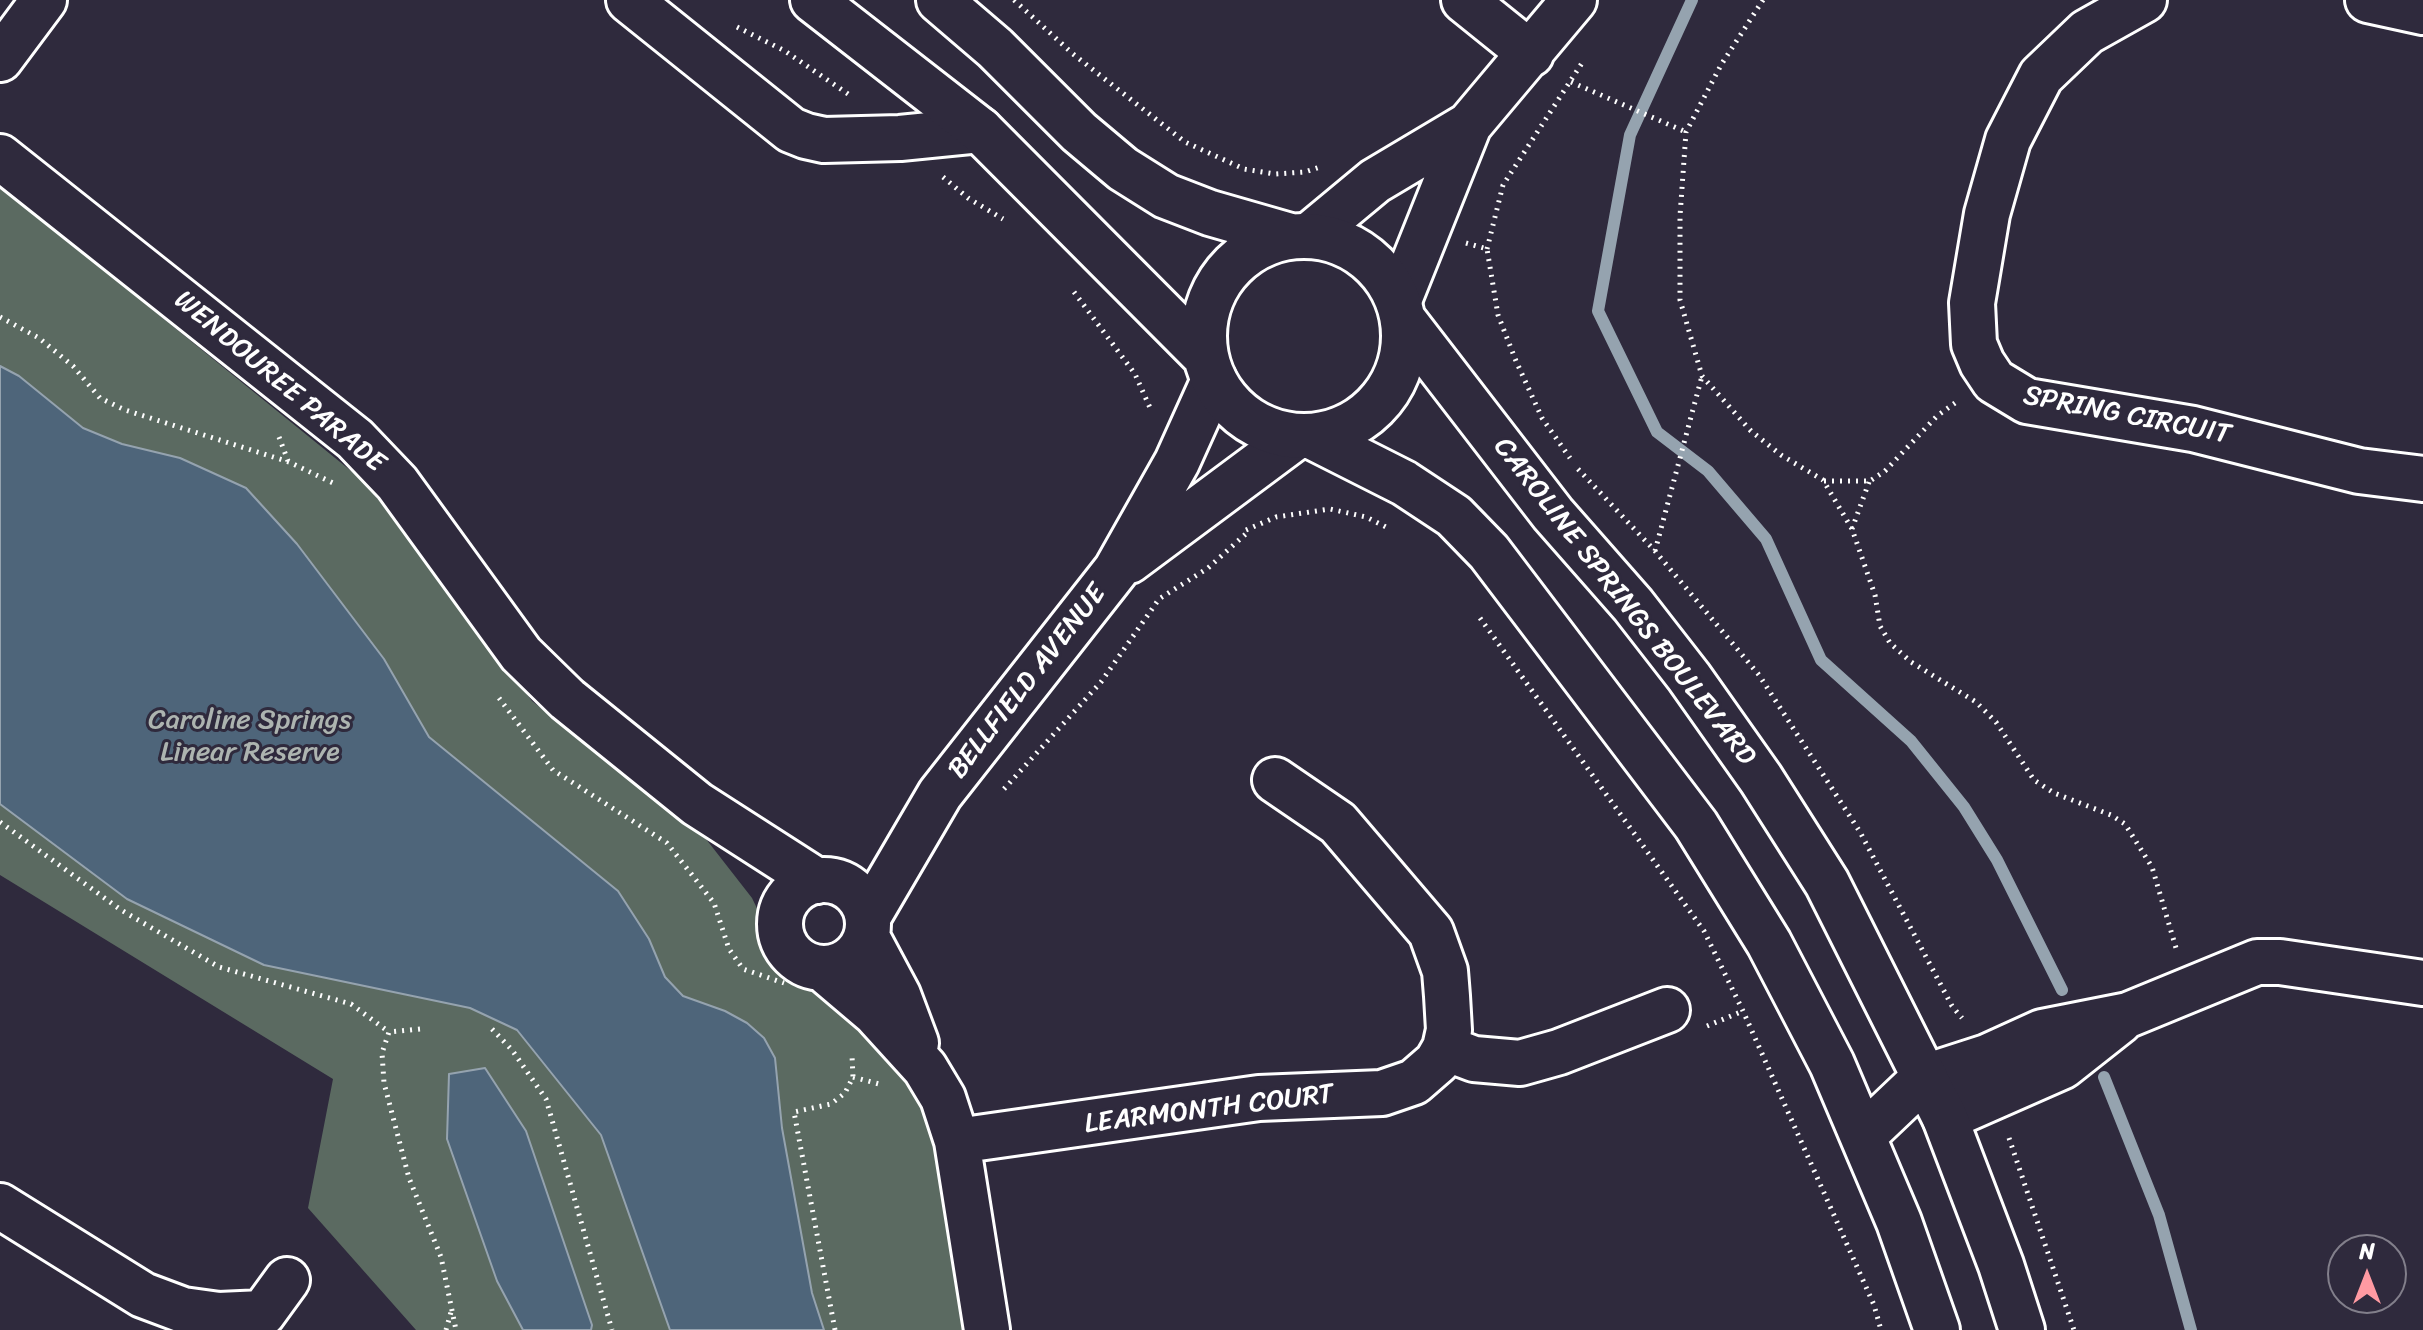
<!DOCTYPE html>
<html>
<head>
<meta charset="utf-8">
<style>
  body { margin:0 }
  #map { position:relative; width:2423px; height:1330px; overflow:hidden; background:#2f2a3d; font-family:Sriracha,sans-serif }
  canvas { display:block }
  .north { position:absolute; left:2327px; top:1234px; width:80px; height:80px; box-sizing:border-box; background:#2f2a3d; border:2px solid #827f8b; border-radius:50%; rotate:0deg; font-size:22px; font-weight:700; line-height:32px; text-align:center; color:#fff }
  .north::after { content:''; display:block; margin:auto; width:28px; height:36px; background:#ff9aa2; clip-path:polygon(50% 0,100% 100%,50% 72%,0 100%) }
</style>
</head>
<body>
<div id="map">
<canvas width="2423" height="1330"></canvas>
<div class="north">N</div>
</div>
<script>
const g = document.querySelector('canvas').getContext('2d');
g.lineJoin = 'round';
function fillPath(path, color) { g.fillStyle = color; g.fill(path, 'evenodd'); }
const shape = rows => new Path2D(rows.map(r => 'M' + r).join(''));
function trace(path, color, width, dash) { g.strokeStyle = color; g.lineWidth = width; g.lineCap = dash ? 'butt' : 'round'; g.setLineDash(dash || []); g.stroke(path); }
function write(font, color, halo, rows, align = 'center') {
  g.font = font + ' Sriracha,sans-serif'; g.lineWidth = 6; g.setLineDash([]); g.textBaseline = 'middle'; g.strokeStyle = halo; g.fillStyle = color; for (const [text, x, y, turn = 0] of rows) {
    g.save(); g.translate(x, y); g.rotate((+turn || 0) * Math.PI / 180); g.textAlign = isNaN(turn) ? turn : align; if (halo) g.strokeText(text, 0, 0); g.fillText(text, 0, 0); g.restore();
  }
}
const green = shape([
  [0,186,361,479,423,553,532,701,706,839,752,898,784,964,842,996,871,1023,912,1088,936,1143,967,1330,416,1330,308,1208,333,1079,0,875]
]);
const water = shape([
  [0,366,19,376,83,428,122,444,180,458,246,488,297,544,384,659,429,737,618,891,649,939,665,977,683,996,725,1011,747,1023,764,1038,775,1058,782,1128,812,1293,824,1330,670,1330,601,1135,517,1030,470,1008,264,965,127,899,0,804,0,366],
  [485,1068,526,1131,592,1325,591,1330,523,1330,497,1281,447,1139,449,1074,485,1068]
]);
const stream = shape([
  [1692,0,1630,135,1598,311,1657,432,1708,471,1766,539,1821,660,1911,741,1964,807,1997,860,2062,990],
  [2104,1077,2159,1215,2191,1330]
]);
const path = shape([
  [1014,0,1073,54,1185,142,1244,169,1275,174,1305,172,1320,167],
  [1763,0,1721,65,1686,132,1680,216,1680,300,1702,376,1751,431,1781,455,1823,480,1852,529,1875,595,1880,626,1890,643,1911,662,1976,702,1996,722,2034,780,2054,793,2111,815,2125,824,2152,867,2176,948],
  [737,27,785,51,851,96],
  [1571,82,1686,132],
  [943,177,968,198,1003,219],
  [1466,243,1487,249,1498,315,1516,361,1542,418,1570,458],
  [1487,249,1503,185,1582,63],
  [1074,292,1135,374,1151,410],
  [0,317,39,338,73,366,100,398,125,410,289,462,333,483],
  [279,437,288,461],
  [1578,469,1655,551,1759,675,1860,832,1952,1006,1962,1018],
  [1824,481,1870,481,1885,471,1937,416,1955,403],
  [1852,529,1869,482],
  [1246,530,1276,517,1330,509,1366,517,1388,528],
  [1655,551,1702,376],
  [1480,618,1704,931,1743,1011,1874,1305,1881,1330],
  [499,698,553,770,667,843,714,903,729,949,743,969,784,983],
  [1004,789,1101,682,1159,599,1208,568,1249,531],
  [0,822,121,910,219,967,351,1004,389,1032],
  [1707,1026,1743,1011],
  [420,1029,389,1032,382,1053,384,1083,409,1178,441,1257,456,1330],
  [492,1029,512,1050,546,1099,612,1330],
  [853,1077,879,1084],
  [2009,1138,2074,1330],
  [446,1330,451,1312],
  [835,1330,794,1112,831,1104,845,1093,853,1077,852,1056]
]);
const minor = shape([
  [629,0,791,130,806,136,824,140,900,138,980,130],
  [1464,0,1531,54],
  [2144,0,2087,32,2041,76,2008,140,1987,214,1972,303,1974,344,1982,363,1994,381,2027,401,2193,429,2359,471,2423,479],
  [2368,0,2423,12],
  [0,59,44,0],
  [0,157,355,439,397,483,521,654,567,699,697,804,817,881],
  [1310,235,1375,181,1469,125,1574,0],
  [1399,300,1469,125],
  [1129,561,1297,436],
  '780 924a44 44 0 1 1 88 0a44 44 0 1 1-88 0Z',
  [868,917,940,794,1116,570,1177,462,1214,380],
  [867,937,898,995,916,1043],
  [822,968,875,1013,925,1068,943,1098,957,1141,987,1330],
  [1445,1048,1474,1059,1520,1063,1559,1052,1667,1010],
  [1925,1077,1987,1057,2042,1032,2128,1015,2257,962,2280,962,2423,983],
  [1945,1118,2063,1066,2120,1021],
  [957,1141,1259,1098,1382,1093,1414,1082,1437,1062,1445,1048,1449,1030,1447,996,1445,971,1431,932,1338,823,1275,780],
  [0,1206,143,1295,183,1310,219,1315,263,1313,287,1280]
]);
const major = shape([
  [813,0,980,130,1205,356],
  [939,0,995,48,1079,132,1123,169,1166,196,1210,213,1290,236],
  '1204 336a100 100 0 1 1 200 0a100 100 0 1 1-200 0Z',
  [1405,322,1553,514,1633,605,1689,677,1761,779,1827,883,1945,1118,2001,1265,2022,1330],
  [1311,436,1404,483,1454,516,1489,552,1696,825,1769,943,1832,1064,1899,1222,1937,1330],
  [1864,1135,1925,1077]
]);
const streetNames = [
  ["WENDOUREE PARADE",279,382,40],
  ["SPRING CIRCUIT",2127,416,11],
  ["CAROLINE SPRINGS BOULEVARD",1624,602,52],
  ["BELLFIELD AVENUE",1028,682,-52],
  ["LEARMONTH COURT",1209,1110,-7]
];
const parkNames = [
  ["Caroline Springs",250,721],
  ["Linear Reserve",250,753]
];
fillPath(green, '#5b6a61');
fillPath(water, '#4e657a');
trace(water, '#95a3af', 2);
trace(stream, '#95a3af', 12);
trace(minor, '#fff', 50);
trace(major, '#fff', 50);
trace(path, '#fff', 5, [2, 6]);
trace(minor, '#2f2a3d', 44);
trace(major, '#2f2a3d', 44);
write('28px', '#fff', '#2f2a3d', streetNames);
write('28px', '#adb4b0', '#2f2a3d', parkNames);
</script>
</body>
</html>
